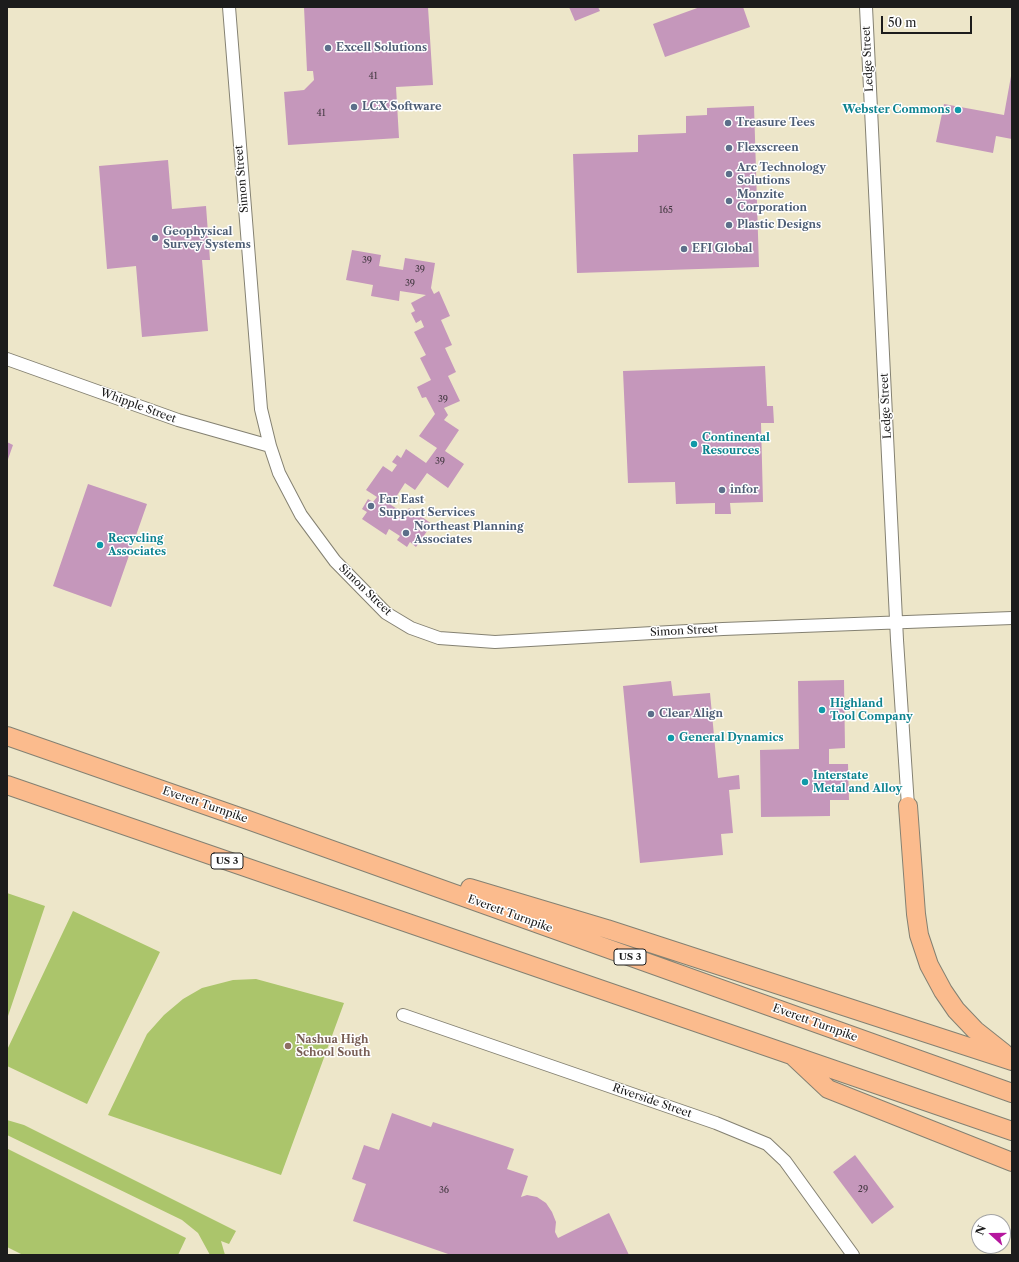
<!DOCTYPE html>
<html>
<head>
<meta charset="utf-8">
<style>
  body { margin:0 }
  #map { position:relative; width:1019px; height:1262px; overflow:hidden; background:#ede6c9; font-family:"Libre Caslon Text",serif }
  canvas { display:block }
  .frame { position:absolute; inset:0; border:8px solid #1c1c1c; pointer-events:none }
  .north { position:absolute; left:971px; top:1214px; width:40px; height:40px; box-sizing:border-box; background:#fff; border:1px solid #a4a4a4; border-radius:50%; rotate:291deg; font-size:11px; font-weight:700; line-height:16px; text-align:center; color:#1c1c1c }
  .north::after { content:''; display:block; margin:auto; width:14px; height:18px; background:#b5179e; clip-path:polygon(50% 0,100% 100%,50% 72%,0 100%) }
  .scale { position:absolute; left:881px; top:16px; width:91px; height:18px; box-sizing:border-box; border:2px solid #1c1c1c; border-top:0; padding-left:5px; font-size:12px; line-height:14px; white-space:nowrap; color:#1c1c1c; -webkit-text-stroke:3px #fff; paint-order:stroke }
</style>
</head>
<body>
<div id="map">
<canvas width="1019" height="1262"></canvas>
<div class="frame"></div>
<div class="north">N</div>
<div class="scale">50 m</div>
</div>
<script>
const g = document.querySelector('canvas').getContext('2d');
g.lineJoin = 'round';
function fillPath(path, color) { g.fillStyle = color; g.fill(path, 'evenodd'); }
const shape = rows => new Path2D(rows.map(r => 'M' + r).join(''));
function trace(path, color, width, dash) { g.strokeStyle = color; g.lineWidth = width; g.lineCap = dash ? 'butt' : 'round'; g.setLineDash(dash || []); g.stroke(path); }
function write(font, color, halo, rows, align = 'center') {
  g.font = font + ' "Libre Caslon Text",serif'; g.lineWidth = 3; g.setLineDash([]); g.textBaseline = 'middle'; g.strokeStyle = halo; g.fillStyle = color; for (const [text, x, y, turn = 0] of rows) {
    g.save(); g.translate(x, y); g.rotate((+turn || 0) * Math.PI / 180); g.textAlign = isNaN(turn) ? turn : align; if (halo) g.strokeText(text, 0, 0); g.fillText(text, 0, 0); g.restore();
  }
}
const green = shape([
  [7,893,45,906,7,1019],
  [73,911,160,952,87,1104,7,1066,7,1050],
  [256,979,344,1003,281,1175,108,1115,147,1034,164,1015,183,999,202,988,233,980],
  [7,1120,24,1125,236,1231,229,1244,221,1241,225,1255,210,1255,198,1233,182,1220,7,1135],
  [8,1149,186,1238,178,1255,23,1255,7,1247]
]);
const building = shape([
  [304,7,428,7,433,85,396,87,399,138,288,145,284,92,304,90,314,80,313,71,307,71],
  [569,7,598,7,600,11,575,21],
  [700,7,743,7,750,27,665,57,653,24],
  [1011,76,1012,139,996,136,993,153,936,142,944,104,1004,115],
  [754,106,759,267,577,273,573,154,638,152,638,135,686,133,686,116,707,115,707,108],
  [168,160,172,209,206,206,210,260,202,260,208,331,142,337,136,266,107,269,99,166],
  [352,250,381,255,379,266,403,270,405,258,435,263,431,288,434,294,439,291,450,316,441,320,452,345,445,348,456,372,448,376,460,401,444,408,448,415,444,420,459,430,445,451,464,464,448,488,427,473,415,490,405,483,391,505,405,514,409,508,432,524,416,547,410,542,407,547,397,540,400,536,389,529,386,535,362,519,367,512,362,509,368,499,373,502,377,497,366,490,383,466,392,472,397,465,392,462,397,455,401,458,406,449,426,463,437,448,419,436,435,414,426,397,422,398,417,387,431,380,420,358,426,355,414,332,424,327,421,320,416,323,411,313,415,311,411,303,426,295,400,291,399,301,371,296,373,285,346,280],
  [765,366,767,406,773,406,774,423,761,423,763,502,730,503,731,514,715,514,715,503,676,504,675,482,628,483,623,371],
  [7,442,13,445,7,462],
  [88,484,147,504,111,607,53,586],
  [844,680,845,748,829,749,829,764,848,764,849,800,830,800,830,816,761,817,760,750,799,749,798,681],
  [671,681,673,696,710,693,718,778,739,775,740,789,729,790,733,833,721,834,723,855,640,863,623,686],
  [392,1113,431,1127,433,1122,514,1149,507,1169,528,1176,521,1197,527,1195,537,1197,546,1203,552,1212,556,1222,555,1232,558,1238,609,1213,629,1255,451,1255,353,1221,366,1184,352,1179,364,1145,379,1150],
  [855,1155,894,1207,872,1224,833,1172]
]);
const minor = shape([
  [229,7,261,409,270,446,279,473,301,515,335,561,386,613,411,628,439,638,495,642,723,629,1012,618],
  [866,7,897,640,908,806],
  [7,359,178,420,270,446],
  [403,1015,716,1123,767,1144,785,1161,853,1255]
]);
const highway = shape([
  [7,736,248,820,1012,1093],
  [7,785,1012,1131],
  [908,806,916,914,919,935,929,965,943,991,956,1010,975,1030,1004,1053],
  [470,888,607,929,1012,1061],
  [794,1057,828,1089,1012,1162]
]);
const markers = [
  [328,48,4,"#5c6f8a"],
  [354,107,4,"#5c6f8a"],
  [958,110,4,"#0f9aa8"],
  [728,123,4,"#5c6f8a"],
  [729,148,4,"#5c6f8a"],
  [729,174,4,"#5c6f8a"],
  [729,201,4,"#5c6f8a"],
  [729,225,4,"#5c6f8a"],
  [155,238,4,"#5c6f8a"],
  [684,249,4,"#5c6f8a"],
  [694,444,4,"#0f9aa8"],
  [722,490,4,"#5c6f8a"],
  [371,506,4,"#5c6f8a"],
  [406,533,4,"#5c6f8a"],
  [100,545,4,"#0f9aa8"],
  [822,710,4,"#0f9aa8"],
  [651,714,4,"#5c6f8a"],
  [671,738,4,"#0f9aa8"],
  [805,782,4,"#0f9aa8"],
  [288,1046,4,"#8d6e63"]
];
const numberNames = [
  ["41",373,76],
  ["41",321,113],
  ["165",666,210],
  ["39",367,260],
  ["39",420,269],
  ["39",410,283],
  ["39",443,399],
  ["39",440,461],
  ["29",863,1189],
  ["36",444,1190]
];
const shields = [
  [227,861,32],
  [630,957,32]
];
const shieldNames = [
  ["US 3",227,861],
  ["US 3",630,957]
];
const serviceNames = [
  ["Excell Solutions",336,48],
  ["LCX Software",362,107],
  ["Treasure Tees",736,123],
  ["Flexscreen",737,148],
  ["Arc Technology",737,168],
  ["Solutions",737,181],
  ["Monzite",737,195],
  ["Corporation",737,208],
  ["Plastic Designs",737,225],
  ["Geophysical",163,232],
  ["Survey Systems",163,245],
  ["EFI Global",692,249],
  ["infor",730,490],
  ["Far East",379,500],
  ["Support Services",379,513],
  ["Northeast Planning",414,527],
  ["Associates",414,540],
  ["Clear Align",659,714]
];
const streetNames = [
  ["Ledge Street",868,59,-93],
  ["Simon Street",242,179,-95],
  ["Whipple Street",138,406,20],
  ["Ledge Street",886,406,-93],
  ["Simon Street",365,590,44],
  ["Simon Street",684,631,-3],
  ["Everett Turnpike",205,805,19],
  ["Everett Turnpike",510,914,20],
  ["Everett Turnpike",815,1023,20],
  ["Riverside Street",652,1101,19]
];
const cultureNames = [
  ["Webster Commons",950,110,"right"],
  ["Continental",702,438],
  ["Resources",702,451],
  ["Recycling",108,539],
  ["Associates",108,552],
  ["Highland",830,704],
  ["Tool Company",830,717],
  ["General Dynamics",679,738],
  ["Interstate",813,776],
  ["Metal and Alloy",813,789]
];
const educationNames = [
  ["Nashua High",296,1040],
  ["School South",296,1053]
];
fillPath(green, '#abc56b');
fillPath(building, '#c597bb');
trace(minor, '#848172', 14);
trace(highway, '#848172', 20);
trace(minor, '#fff', 12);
trace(highway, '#fbbb8d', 18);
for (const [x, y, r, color] of markers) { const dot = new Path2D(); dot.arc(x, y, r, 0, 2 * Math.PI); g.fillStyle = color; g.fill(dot); trace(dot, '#fff', 1.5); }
write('9px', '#463b44', null, numberNames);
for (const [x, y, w] of shields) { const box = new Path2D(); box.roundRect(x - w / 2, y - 8, w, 16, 3); g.fillStyle = '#fff'; g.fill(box); trace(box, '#1c1c1c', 1); }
write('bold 10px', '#1c1c1c', null, shieldNames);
write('bold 11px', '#4e5e75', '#fff', serviceNames, 'left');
write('11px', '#1c1c1c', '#fff', streetNames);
write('bold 11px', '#0d838f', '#fff', cultureNames, 'left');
write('bold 11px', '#785e54', '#fff', educationNames, 'left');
</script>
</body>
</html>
